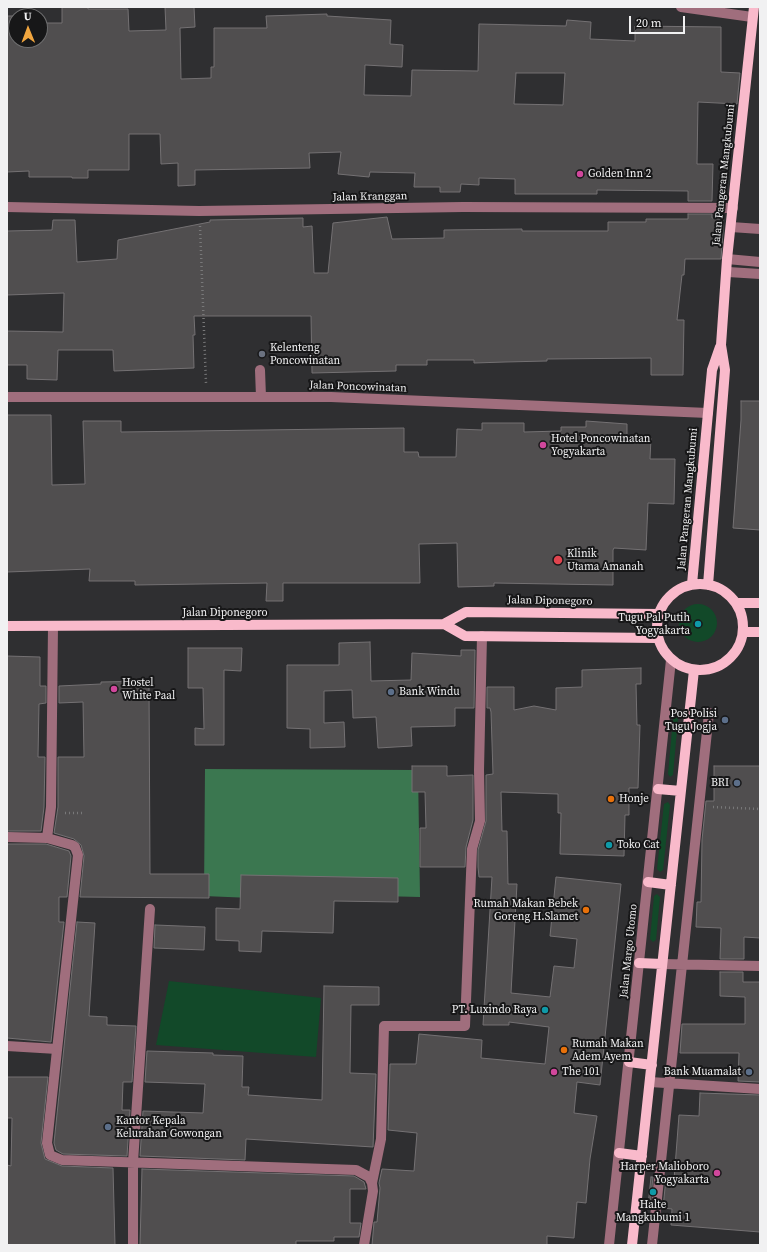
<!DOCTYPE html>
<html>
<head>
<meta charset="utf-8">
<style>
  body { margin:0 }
  #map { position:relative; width:767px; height:1252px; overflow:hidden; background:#2f2f31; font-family:"Source Serif 4",serif }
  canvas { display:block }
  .frame { position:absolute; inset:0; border:8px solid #f1f1f2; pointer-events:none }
  .north { position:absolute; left:8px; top:8px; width:40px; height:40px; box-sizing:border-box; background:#171718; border:1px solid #6e6e6f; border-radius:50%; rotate:359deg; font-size:11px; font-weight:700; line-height:16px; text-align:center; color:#f1f1f2 }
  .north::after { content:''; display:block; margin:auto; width:14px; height:18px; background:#f1a63f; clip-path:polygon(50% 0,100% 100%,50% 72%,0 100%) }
  .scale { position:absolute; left:629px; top:16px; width:56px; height:18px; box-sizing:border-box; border:2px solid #f1f1f2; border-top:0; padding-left:5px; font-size:12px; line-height:14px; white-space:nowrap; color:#f1f1f2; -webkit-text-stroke:3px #171718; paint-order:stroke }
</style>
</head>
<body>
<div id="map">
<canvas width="767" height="1252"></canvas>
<div class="frame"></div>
<div class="north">U</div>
<div class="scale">20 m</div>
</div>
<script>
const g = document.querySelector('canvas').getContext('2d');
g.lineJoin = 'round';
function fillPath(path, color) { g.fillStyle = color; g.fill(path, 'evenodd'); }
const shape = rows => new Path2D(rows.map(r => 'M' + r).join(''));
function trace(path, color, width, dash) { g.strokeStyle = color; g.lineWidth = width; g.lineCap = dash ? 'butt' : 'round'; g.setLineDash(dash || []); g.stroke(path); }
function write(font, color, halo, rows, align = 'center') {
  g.font = font + ' "Source Serif 4",serif'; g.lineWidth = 4; g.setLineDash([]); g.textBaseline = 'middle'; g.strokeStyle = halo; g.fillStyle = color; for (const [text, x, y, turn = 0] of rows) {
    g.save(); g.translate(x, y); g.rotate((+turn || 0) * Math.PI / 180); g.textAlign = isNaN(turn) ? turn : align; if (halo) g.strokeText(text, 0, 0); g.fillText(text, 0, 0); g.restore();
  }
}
const green = shape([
  '679 623a19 19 0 1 1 38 0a19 19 0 1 1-38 0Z',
  [676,716,678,719,673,775,670,777,668,774,673,719],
  [668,802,670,805,663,870,660,872,657,869,664,804],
  [657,894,660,897,656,940,653,942,650,939,654,896],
  [169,981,321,998,316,1057,156,1045]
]);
const forest = shape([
  [205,769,418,770,420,897,299,894,299,900,204,896]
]);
const building = shape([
  [62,7,88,7,88,9,128,9,129,31,166,30,165,7,194,7,195,27,180,28,181,79,211,78,211,67,214,67,214,28,267,28,266,16,327,14,327,16,391,20,390,44,403,45,402,67,365,65,364,95,411,96,412,70,478,71,479,24,566,26,567,20,591,22,590,39,635,41,635,26,721,27,721,72,740,73,737,104,698,102,697,164,713,164,712,201,688,201,688,191,597,190,597,194,515,194,515,179,479,178,479,185,461,184,460,192,440,192,440,187,414,187,415,173,370,172,369,177,338,174,341,152,309,153,310,168,195,170,195,185,178,186,178,163,161,164,160,134,129,134,129,170,88,170,88,178,72,178,72,177,29,177,29,171,7,172,7,16,23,16,16,16,16,40,40,40,40,23,62,23,62,7],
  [516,73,565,73,563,105,514,104,516,73],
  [688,214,712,214,712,218,723,218,723,231,721,259,685,259,684,275,682,275,677,320,684,320,683,375,651,375,651,358,547,359,547,361,505,362,474,363,474,360,427,360,427,365,396,365,396,371,312,373,311,316,194,316,195,335,193,335,194,368,114,371,113,350,58,350,57,380,27,379,27,365,7,365,7,331,63,332,64,293,7,295,7,231,52,230,53,220,75,220,77,262,117,259,118,240,210,222,210,220,303,218,303,227,312,226,314,273,328,273,333,223,387,217,392,239,444,238,444,230,522,229,522,231,608,231,608,222,646,222,646,219,688,219,688,214],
  [741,401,760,401,760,530,733,528,741,420,741,401],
  [7,415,51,415,52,485,85,484,83,421,121,421,121,432,404,428,404,452,418,452,419,457,456,457,457,429,482,430,482,423,524,423,524,432,561,431,561,427,586,427,586,421,627,424,627,437,651,438,650,459,675,459,674,504,648,503,646,550,614,548,613,550,613,585,494,583,494,586,458,587,457,543,419,544,420,583,283,583,283,601,266,601,267,583,135,585,135,581,89,581,90,569,7,572,7,415],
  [370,642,371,681,411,680,412,653,461,656,461,650,475,650,474,708,455,708,455,726,411,727,412,746,378,748,376,717,353,718,352,690,324,691,324,723,344,722,345,747,310,748,310,729,287,728,287,665,339,665,339,643,370,642],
  [188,648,242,648,241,671,224,670,224,745,195,745,195,728,204,729,203,688,188,688,188,648],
  [7,656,40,657,40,686,46,686,46,703,39,704,38,757,45,757,44,807,41,831,7,831,7,656],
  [641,668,641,684,636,684,637,725,640,725,638,788,629,788,629,815,625,815,624,856,560,854,561,813,558,813,558,794,501,792,502,831,507,831,508,884,517,884,511,993,550,997,554,966,574,968,577,939,550,936,556,877,621,884,600,1085,577,1082,574,1113,597,1116,590,1159,586,1203,577,1202,574,1238,547,1236,547,1245,372,1245,374,1222,377,1222,380,1188,379,1183,382,1169,414,1171,417,1133,388,1130,390,1064,416,1064,419,1034,482,1040,481,1058,545,1064,549,1027,509,1022,509,1025,483,1025,492,877,479,877,478,867,478,850,486,821,486,775,493,774,491,712,490,708,487,708,487,687,514,687,514,710,534,706,556,710,556,688,582,687,582,670,641,668],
  [149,681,150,874,209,874,209,898,80,897,84,856,81,845,74,839,54,833,58,807,58,757,84,757,83,702,59,703,59,686,101,684,101,682,149,681],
  [412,766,447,766,447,776,473,775,473,820,466,847,465,867,420,867,420,828,426,828,425,792,412,792,412,766],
  [714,766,760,766,760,938,744,937,744,959,720,959,721,928,696,927,697,902,701,902,702,840,706,801,714,801,714,766],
  [7,844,46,844,69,851,71,856,67,897,59,897,59,922,64,922,51,1042,7,1038,7,844],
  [241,875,398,878,398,902,334,901,333,933,262,931,261,952,239,951,239,941,216,940,216,908,240,909,241,875],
  [77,922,95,923,89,1016,107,1017,107,1025,136,1026,132,1082,123,1082,122,1110,130,1110,127,1156,63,1154,56,1150,54,1143,77,922],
  [155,925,205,927,204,950,154,948,155,925],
  [720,972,743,972,743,982,760,982,760,1082,738,1081,739,1053,680,1053,682,1024,745,1024,745,997,720,996,720,972],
  [324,986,379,987,379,1005,351,1005,350,1073,376,1074,373,1147,246,1139,245,1160,140,1156,143,1111,203,1113,205,1084,145,1082,147,1051,213,1053,213,1055,243,1056,242,1087,249,1087,248,1095,322,1100,324,986],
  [7,1077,48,1077,41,1143,45,1159,62,1166,113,1168,115,1245,7,1245,7,1165,11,1166,12,1118,7,1118,7,1077],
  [700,1093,760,1095,760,1232,671,1225,672,1209,663,1208,666,1178,674,1180,679,1115,699,1116,700,1093],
  [142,1169,354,1176,364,1182,366,1189,350,1189,350,1223,361,1223,359,1237,334,1237,334,1241,296,1241,296,1245,140,1245,142,1169],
  [651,1177,653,1177,650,1206,648,1206,651,1177]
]);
const path = shape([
  [200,226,206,383],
  [713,807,760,809],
  [65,813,84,813]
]);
const minor = shape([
  [681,7,752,17],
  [7,207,199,211,463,207,733,208],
  [731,227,760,229],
  [727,259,760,262],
  [728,272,760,274],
  [260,370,261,397],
  [7,397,331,397,708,413],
  [7,837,47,838,72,845,75,847,78,855,47,1143,50,1155,62,1160,356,1170,369,1177,372,1183],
  [47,838,51,807,53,626],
  [662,964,760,966],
  [7,1046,57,1049],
  [650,1082,760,1089],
  [133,1245,133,1162,150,909],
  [364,1245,373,1191,372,1183,381,1139,384,1026,465,1026,472,849,480,821,479,770,482,636],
  [609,1245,671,660],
  [652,1245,709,713]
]);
const major = shape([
  '657 627a43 43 0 1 1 86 0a43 43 0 1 1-86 0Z',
  [692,584,712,370,720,347],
  [708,585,725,370,721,345,727,259,754,7],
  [736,603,760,603],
  [444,624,465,636,657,638],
  [7,626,444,624,466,612,659,614],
  [743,632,760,632],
  [658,789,681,791],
  [648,882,671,885],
  [639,963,662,964],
  [629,1062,652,1065],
  [619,1153,642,1156],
  [632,1245,694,670]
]);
const markers = [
  [580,174,4,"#d1479c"],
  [262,354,4,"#6b7280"],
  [543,445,4,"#d1479c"],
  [558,560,5,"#e0444e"],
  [698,624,4,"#0f9aa8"],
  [114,689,4,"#d1479c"],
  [391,692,4,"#5c6f8a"],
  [725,720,4,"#5c6f8a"],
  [737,783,4,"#5c6f8a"],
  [611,799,4,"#e8710a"],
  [609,845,4,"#0f9aa8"],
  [586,910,4,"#e8710a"],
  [545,1010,4,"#0f9aa8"],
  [564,1050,4,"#e8710a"],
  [554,1072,4,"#d1479c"],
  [749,1072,4,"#5c6f8a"],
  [108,1127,4,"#5c6f8a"],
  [717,1173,4,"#d1479c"],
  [653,1192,4,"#0f9aa8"]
];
const poiNames = [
  ["Golden Inn 2",588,174],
  ["Kelenteng",270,348],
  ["Poncowinatan",270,361],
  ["Hotel Poncowinatan",551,439],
  ["Yogyakarta",551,452],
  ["Klinik",567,554],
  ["Utama Amanah",567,567],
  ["Tugu Pal Putih",690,618,"right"],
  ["Yogyakarta",690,631,"right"],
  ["Hostel",122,683],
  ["White Paal",122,696],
  ["Bank Windu",399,692],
  ["Pos Polisi",717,714,"right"],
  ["Tugu Jogja",717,727,"right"],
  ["BRI",729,783,"right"],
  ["Honje",619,799],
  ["Toko Cat",617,845],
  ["Rumah Makan Bebek",578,904,"right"],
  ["Goreng H.Slamet",578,917,"right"],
  ["PT. Luxindo Raya",537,1010,"right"],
  ["Rumah Makan",572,1044],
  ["Adem Ayem",572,1057],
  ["The 101",562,1072],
  ["Bank Muamalat",741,1072,"right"],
  ["Kantor Kepala",116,1121],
  ["Kelurahan Gowongan",116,1134],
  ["Harper Malioboro",709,1167,"right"],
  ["Yogyakarta",709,1180,"right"],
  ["Halte",653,1205,"center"],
  ["Mangkubumi 1",653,1218,"center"]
];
const streetNames = [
  ["Jalan Pangeran Mangkubumi",724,175,-84],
  ["Jalan Kranggan",370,197,-1],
  ["Jalan Poncowinatan",358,387,2],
  ["Jalan Pangeran Mangkubumi",688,499,-85],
  ["Jalan Diponegoro",550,601,1],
  ["Jalan Diponegoro",225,613],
  ["Jalan Margo Utomo",629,951,-84]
];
fillPath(green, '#124929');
fillPath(forest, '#3b7750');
fillPath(building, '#504e4f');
trace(building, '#747173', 1);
trace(path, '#787879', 2.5, [1, 3]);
trace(minor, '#a06e7d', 10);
trace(major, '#f9bacb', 10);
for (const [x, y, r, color] of markers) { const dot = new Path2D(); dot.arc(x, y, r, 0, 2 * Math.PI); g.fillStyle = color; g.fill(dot); trace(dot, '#171718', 1.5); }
write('11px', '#f1f1f2', '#171718', poiNames, 'left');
write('11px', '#f1f1f2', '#171718', streetNames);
</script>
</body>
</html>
